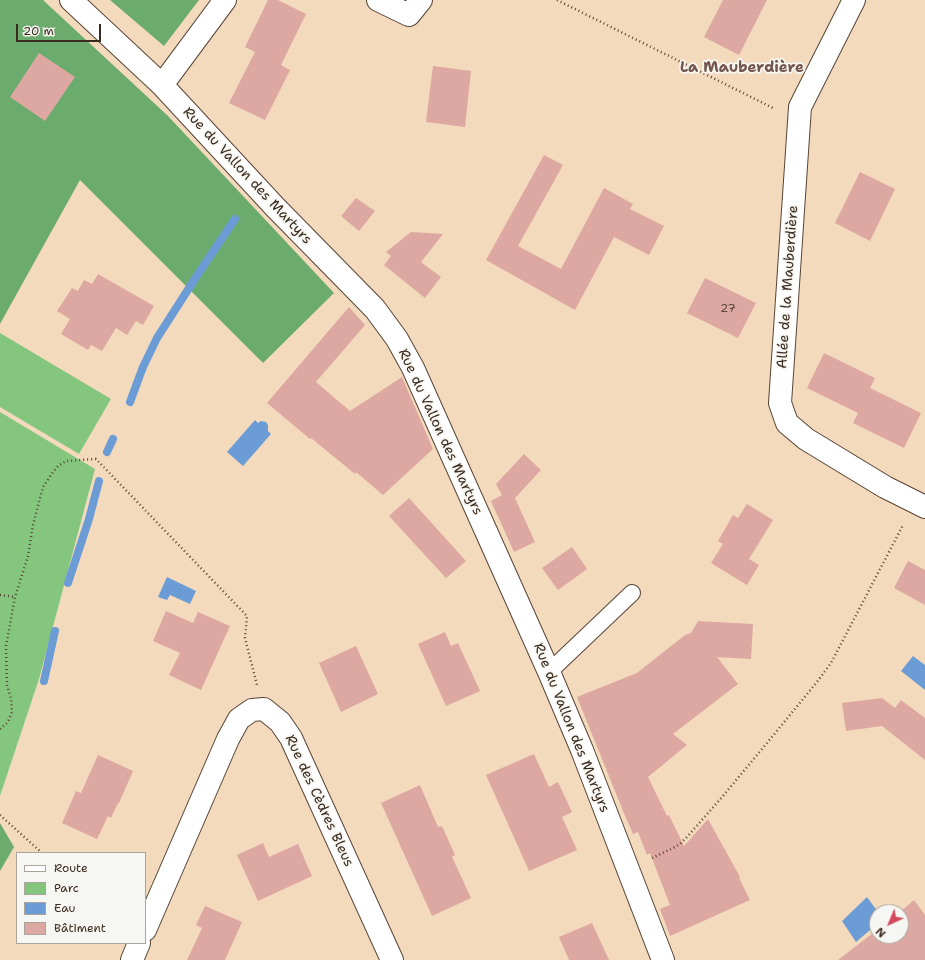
<!DOCTYPE html>
<html>
<head>
<meta charset="utf-8">
<style>
  body { margin:0 }
  #map { position:relative; width:925px; height:960px; overflow:hidden; background:#f4dabc; font-family:"Shantell Sans",sans-serif }
  canvas { display:block }
  .legend { position:absolute; left:16px; top:852px; width:130px; height:92px; box-sizing:border-box; background:#f6f6f2; border:1px solid #aba49d; margin:0; padding:5px 7px; list-style:none; font-size:12px; color:#3b2a1e }
  .legend li { display:flex; align-items:center; gap:8px; height:20px }
  .legend b { width:20px; border:1px solid #aba49d }
  .north { position:absolute; left:869px; top:904px; width:40px; height:40px; box-sizing:border-box; background:#f6f6f2; border:1px solid #aba49d; border-radius:50%; rotate:224deg; font-size:11px; font-weight:700; line-height:16px; text-align:center; color:#3b2a1e }
  .north::after { content:''; display:block; margin:auto; width:14px; height:18px; background:#d1495b; clip-path:polygon(50% 0,100% 100%,50% 72%,0 100%) }
  .scale { position:absolute; left:16px; top:24px; width:85px; height:18px; box-sizing:border-box; border:2px solid #3b2a1e; border-top:0; padding-left:5px; font-size:12px; line-height:14px; white-space:nowrap; color:#3b2a1e; -webkit-text-stroke:3px #f6f6f2; paint-order:stroke }
</style>
</head>
<body>
<div id="map">
<canvas width="925" height="960"></canvas>
<ul class="legend">
<li><b style="height:5px;background:#fff"></b>Route</li>
<li><b style="height:11px;background:#85c67f"></b>Parc</li>
<li><b style="height:11px;background:#6c9cd5"></b>Eau</li>
<li><b style="height:11px;background:#dda7a2"></b>Bâtiment</li>
</ul>
<div class="north">N</div>
<div class="scale">20 m</div>
</div>
<script>
const g = document.querySelector('canvas').getContext('2d');
g.lineJoin = 'round';
function fillPath(path, color) { g.fillStyle = color; g.fill(path, 'evenodd'); }
const shape = rows => new Path2D(rows.map(r => 'M' + r).join(''));
function trace(path, color, width, dash) { g.strokeStyle = color; g.lineWidth = width; g.lineCap = dash ? 'butt' : 'round'; g.setLineDash(dash || []); g.stroke(path); }
function write(font, color, halo, rows, align = 'center') {
  g.font = font + ' "Shantell Sans",sans-serif'; g.lineWidth = 3.5; g.setLineDash([]); g.textBaseline = 'middle'; g.strokeStyle = halo; g.fillStyle = color; for (const [text, x, y, turn = 0] of rows) {
    g.save(); g.translate(x, y); g.rotate((+turn || 0) * Math.PI / 180); g.textAlign = isNaN(turn) ? turn : align; if (halo) g.strokeText(text, 0, 0); g.fillText(text, 0, 0); g.restore();
  }
}
const green = shape([
  [0,333,111,399,79,454,0,407],
  [0,412,95,469,39,679,0,796]
]);
const forest = shape([
  [0,0,43,0,168,116,334,293,263,363,80,180,0,324],
  [110,0,199,0,164,46],
  [0,823,14,847,0,871]
]);
const water = shape([
  [255,420,258,423,261,421,266,422,268,425,268,431,271,434,243,466,227,452],
  [167,577,196,591,190,604,170,595,167,600,158,597],
  [913,656,925,665,925,690,901,671],
  [867,897,878,912,877,912,877,924,856,942,842,921]
]);
const stream = shape([
  [130,402,143,367,157,338,198,274,235,219],
  [107,452,113,439],
  [68,583,89,519,99,481],
  [44,681,55,631]
]);
const building = shape([
  [268,0,278,0,306,14,281,65,290,70,265,120,229,103,255,52,245,47],
  [723,0,767,0,739,55,704,37],
  [39,53,75,77,45,121,10,97],
  [433,66,471,71,465,127,426,122],
  [544,155,563,165,518,246,561,269,604,188,633,204,630,209,664,226,649,255,614,237,575,310,486,260],
  [860,172,895,189,870,241,835,223],
  [356,198,375,211,359,231,341,216],
  [411,232,443,234,421,262,441,277,425,298,384,265,391,256,386,252],
  [98,274,154,306,143,325,136,321,127,335,116,328,102,351,91,345,88,350,61,334,70,319,57,311,72,288,78,291,84,280,92,284],
  [705,278,756,303,738,338,687,313],
  [349,307,365,325,316,382,350,411,402,377,433,449,383,495,356,472,355,474,311,438,310,439,267,403],
  [824,353,875,378,870,388,921,413,904,448,853,423,858,413,807,388],
  [524,454,541,470,515,498,535,542,514,552,491,501,502,495,496,484],
  [409,498,466,561,446,578,389,516],
  [747,504,773,520,749,559,759,565,747,585,711,563,723,544,718,541,733,515,738,518],
  [572,547,587,569,558,590,542,568],
  [908,561,925,570,925,605,894,588],
  [166,611,193,623,198,612,230,626,201,690,169,675,180,653,153,641],
  [698,621,753,624,751,659,717,657,738,684,673,734,687,745,648,777,667,816,669,815,684,846,708,819,740,877,739,878,750,900,670,936,660,909,670,905,650,853,647,855,638,832,633,834,623,811,577,697,637,673,685,635,691,633],
  [445,632,451,646,458,643,480,691,446,706,418,644],
  [356,646,378,694,341,712,319,663],
  [882,698,895,708,901,700,925,718,925,760,882,726,846,731,842,703],
  [534,754,549,787,558,782,572,812,562,817,577,850,529,871,486,775],
  [98,755,133,771,119,803,118,803,111,818,108,816,97,839,62,823,76,791,81,793],
  [420,785,438,827,442,826,455,855,452,857,471,898,432,916,381,803],
  [263,843,269,857,298,844,312,876,258,901,237,855],
  [914,900,925,915,925,960,838,960,877,930,877,936,901,936,901,912,900,912],
  [205,906,242,922,225,960,187,960,202,928,196,925],
  [592,923,609,960,569,960,559,937]
]);
const path = shape([
  [557,0,773,108],
  [0,595,15,597],
  [0,729,8,722,12,712,11,699,7,685,6,646,15,597,28,556,33,525,43,487,53,472,58,466,66,461,96,459,247,616,245,638,257,685],
  [0,815,42,853],
  [652,858,671,849,680,844,687,837,723,796,776,732,817,682,831,663,842,642,903,525]
]);
const service = shape([
  [549,672,632,593]
]);
const minor = shape([
  [71,0,162,85,275,207,375,309,397,339,413,368,549,672,582,750,663,960],
  [378,0,409,15,421,0],
  [854,0,800,107,780,403,787,423,806,439,885,487,925,507],
  [162,85,225,0],
  [145,930,228,739,239,719,252,710,264,709,280,722,291,738,392,960],
  [132,960,139,943]
]);
const numberNames = [
  ["27",728,309]
];
const streetNames = [
  ["Rue du Vallon des Martyrs",247,176,47],
  ["Allée de la Mauberdière",788,287,-86],
  ["Rue du Vallon des Martyrs",440,432,65],
  ["Rue du Vallon des Martyrs",571,728,68],
  ["Rue des Cèdres Bleus",319,801,65]
];
const neighbourhoodNames = [
  ["La Mauberdière",742,68]
];
fillPath(green, '#85c67f');
fillPath(forest, '#6cab6e');
fillPath(water, '#6c9cd5');
trace(stream, '#6c9cd5', 8);
fillPath(building, '#dda7a2');
trace(service, '#574436', 18);
trace(minor, '#574436', 24);
trace(path, '#574436', 2.5, [1, 3]);
trace(service, '#fff', 16);
trace(minor, '#fff', 22);
write('12px', '#64493f', null, numberNames);
write('14px', '#3b2a1e', '#f6f6f2', streetNames);
write('bold 15px', '#74564c', '#f6f6f2', neighbourhoodNames);
</script>
</body>
</html>
